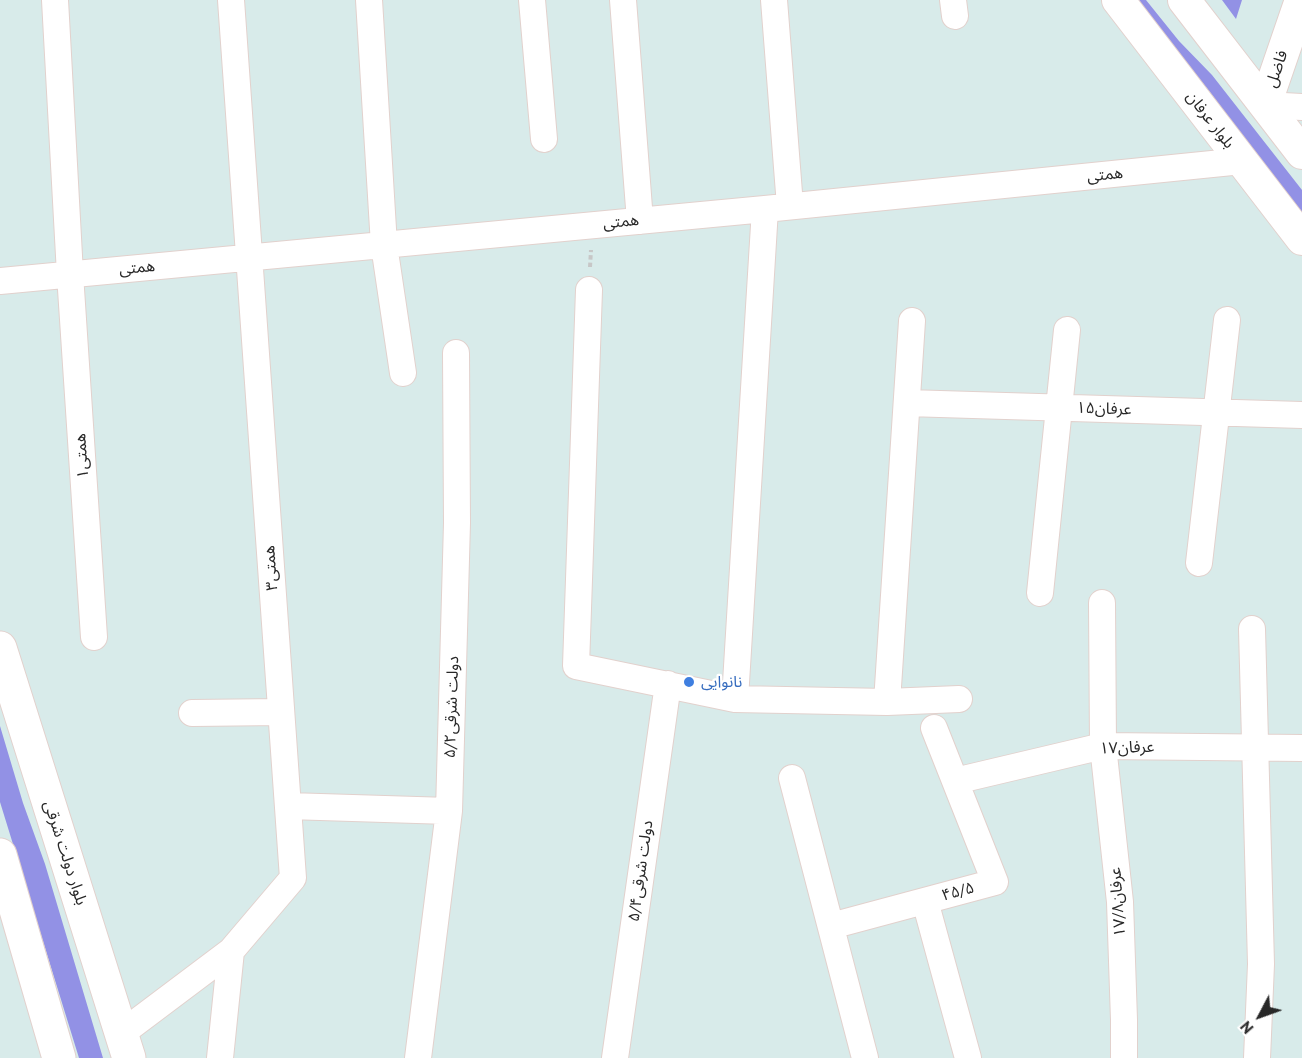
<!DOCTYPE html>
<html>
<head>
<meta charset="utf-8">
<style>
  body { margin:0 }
  #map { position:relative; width:1302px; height:1058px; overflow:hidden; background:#d8ebea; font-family:"PT Sans",sans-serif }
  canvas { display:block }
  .north { position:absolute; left:1230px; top:986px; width:60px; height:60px; -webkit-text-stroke:4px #fff; paint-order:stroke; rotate:229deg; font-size:16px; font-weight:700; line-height:24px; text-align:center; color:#282828 }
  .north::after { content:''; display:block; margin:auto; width:21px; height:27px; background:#282828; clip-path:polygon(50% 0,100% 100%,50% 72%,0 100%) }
</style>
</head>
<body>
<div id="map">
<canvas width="1302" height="1058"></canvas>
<div class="north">N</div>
</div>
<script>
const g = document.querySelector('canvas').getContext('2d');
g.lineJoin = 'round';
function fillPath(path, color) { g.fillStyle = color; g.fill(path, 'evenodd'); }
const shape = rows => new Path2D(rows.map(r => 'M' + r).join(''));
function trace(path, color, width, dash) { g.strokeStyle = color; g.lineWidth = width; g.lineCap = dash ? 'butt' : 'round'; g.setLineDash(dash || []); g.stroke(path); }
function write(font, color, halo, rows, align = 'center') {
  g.font = font + ' "PT Sans","Noto Sans Arabic",sans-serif'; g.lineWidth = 4.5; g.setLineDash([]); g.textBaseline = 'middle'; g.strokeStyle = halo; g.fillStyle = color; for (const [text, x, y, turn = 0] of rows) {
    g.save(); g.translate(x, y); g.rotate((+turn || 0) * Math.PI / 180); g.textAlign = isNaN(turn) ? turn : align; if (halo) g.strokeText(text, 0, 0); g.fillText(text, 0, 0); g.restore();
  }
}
const green = shape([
  [1134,0,1146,0,1179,41,1212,75,1302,190,1302,217,1209,91],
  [1222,0,1242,0,1236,19],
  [0,726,23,803,45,864,103,1058,79,1058,0,802]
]);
const path = shape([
  [590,267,591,250]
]);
const minor = shape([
  [55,0,70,274,94,637],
  [369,0,384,245,403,373],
  [532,0,544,139],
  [623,0,640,221],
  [774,0,790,206],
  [953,0,955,16],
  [1265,105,1302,107],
  [0,281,765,209,1242,161],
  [589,290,576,666,735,699,887,702,959,699],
  [907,403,1302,415],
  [1199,563,1227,320],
  [1040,593,1067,330],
  [1102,603,1103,746,1120,902,1124,1020,1124,1058],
  [1252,629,1261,964,1257,1058],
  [735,699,765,209],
  [887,702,912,321],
  [192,713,281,712],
  [792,778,865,1058],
  [955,781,1103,746,1302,748],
  [288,806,449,811],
  [925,901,968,1058],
  [831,926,995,882,934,728],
  [122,1033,231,951,293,878,231,0],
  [220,1058,231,951],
  [418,1058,449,811,457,523,456,353],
  [615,1058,668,684]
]);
const tertiary = shape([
  [1118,0,1302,239],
  [1184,0,1302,153],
  [1265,105,1301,0]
]);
const secondary = shape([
  [0,648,129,1058],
  [0,855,59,1058]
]);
const markers = [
  [689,682,6,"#3f7fe0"]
];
const streetNames = [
  ["فاضل",1277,69,-71],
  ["بلوار عرفان",1210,120,52],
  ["همتی",1105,175,-6],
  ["همتی",621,222,-6],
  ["همتی",137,268,-5],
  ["۱۵عرفان",1104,409,2],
  ["۱همتی",82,456,-94],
  ["۳همتی",271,568,-94],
  ["۵/۲دولت شرقی",452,707,-88],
  ["۱۷عرفان",1127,748,-2],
  ["بلوار دولت شرقی",65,853,72],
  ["۵/۴دولت شرقی",641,871,-82],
  ["۴۵/۵",958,892,-15],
  ["۱۷/۸عرفان",1118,902,-94]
];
const shopNames = [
  ["نانوایی",701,682]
];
fillPath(green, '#9291e5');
trace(minor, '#e2d1cd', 28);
trace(tertiary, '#e2d1cd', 34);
trace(secondary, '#e2d1cd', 35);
trace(path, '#c7c7c7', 4, [4.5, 3]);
trace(minor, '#fff', 26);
trace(tertiary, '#fff', 32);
trace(secondary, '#fff', 33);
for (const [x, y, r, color] of markers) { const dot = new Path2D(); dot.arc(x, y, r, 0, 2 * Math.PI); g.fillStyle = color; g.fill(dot); trace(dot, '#fff', 2); }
write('16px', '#282828', '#fff', streetNames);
write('16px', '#366cbe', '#fff', shopNames, 'left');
</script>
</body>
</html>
